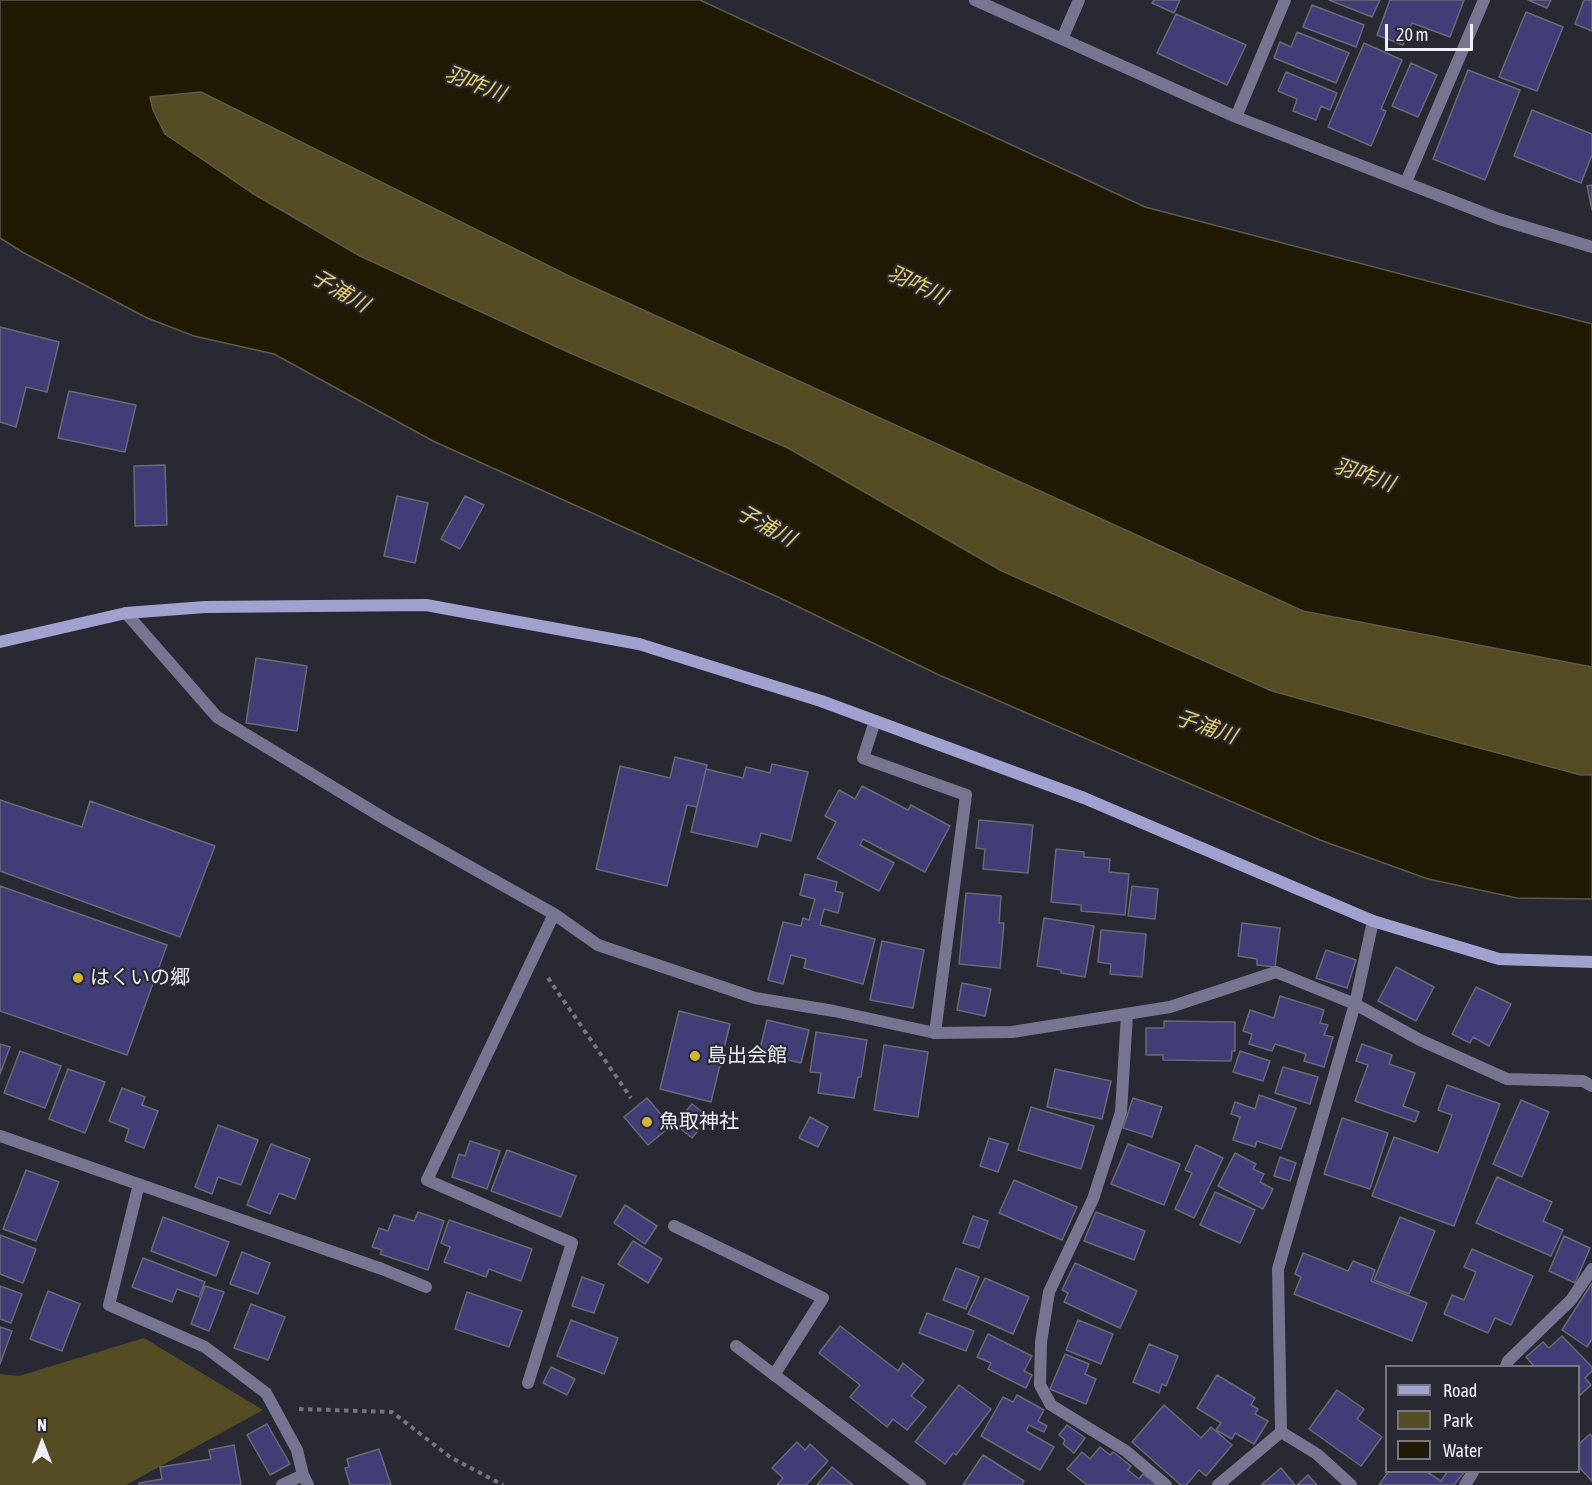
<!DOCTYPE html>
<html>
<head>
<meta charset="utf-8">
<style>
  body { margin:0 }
  #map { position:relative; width:1592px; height:1485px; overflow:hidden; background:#292934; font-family:"Asap Condensed",sans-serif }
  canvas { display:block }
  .legend { position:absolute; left:1385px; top:1365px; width:195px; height:108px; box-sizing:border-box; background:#292934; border:2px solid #787882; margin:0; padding:8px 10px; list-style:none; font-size:18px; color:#efeff7 }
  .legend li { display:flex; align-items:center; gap:12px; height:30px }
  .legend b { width:30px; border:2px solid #787882 }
  .north { position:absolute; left:12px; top:1413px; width:60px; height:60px; -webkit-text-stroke:4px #292934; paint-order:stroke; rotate:0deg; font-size:16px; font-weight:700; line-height:24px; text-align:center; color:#efeff7 }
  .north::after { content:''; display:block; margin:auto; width:21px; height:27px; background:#efeff7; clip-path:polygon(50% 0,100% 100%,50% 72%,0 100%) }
  .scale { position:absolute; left:1385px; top:24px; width:88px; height:27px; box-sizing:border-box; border:3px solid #efeff7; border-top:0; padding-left:8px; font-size:18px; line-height:21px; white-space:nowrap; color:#efeff7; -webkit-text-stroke:4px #292934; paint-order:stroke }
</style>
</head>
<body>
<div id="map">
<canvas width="1592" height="1485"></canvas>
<ul class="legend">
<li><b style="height:8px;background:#a0a1ce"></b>Road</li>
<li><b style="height:16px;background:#564c24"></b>Park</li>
<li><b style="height:16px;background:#201a04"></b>Water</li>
</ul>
<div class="north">N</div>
<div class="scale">20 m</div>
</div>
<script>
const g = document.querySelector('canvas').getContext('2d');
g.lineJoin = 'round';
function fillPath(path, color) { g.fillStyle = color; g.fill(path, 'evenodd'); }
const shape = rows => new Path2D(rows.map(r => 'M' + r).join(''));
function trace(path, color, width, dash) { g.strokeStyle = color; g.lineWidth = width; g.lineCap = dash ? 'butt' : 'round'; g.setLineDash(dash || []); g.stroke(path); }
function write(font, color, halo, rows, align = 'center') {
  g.font = font + ' "Asap Condensed","Noto Sans JP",sans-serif'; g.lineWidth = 4.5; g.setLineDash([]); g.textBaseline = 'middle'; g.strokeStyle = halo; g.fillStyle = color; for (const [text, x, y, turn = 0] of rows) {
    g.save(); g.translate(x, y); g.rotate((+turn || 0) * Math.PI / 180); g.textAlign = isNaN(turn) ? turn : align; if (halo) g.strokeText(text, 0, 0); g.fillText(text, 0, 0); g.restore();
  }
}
const green = shape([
  [201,92,1586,667,1592,667,1592,775,1581,775,1453,741,1272,691,1002,571,788,448,568,352,360,256,252,193,165,134,153,110,149,97],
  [144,1338,263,1410,126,1485,0,1485,0,1374,19,1376]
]);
const water = shape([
  [0,0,700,0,1145,207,1592,324,1592,667,1303,611,571,277,201,92,150,97,153,110,165,134,252,193,360,256,568,352,788,448,1002,571,1272,691,1453,741,1581,775,1592,775,1592,899,1517,898,1428,879,1320,840,939,675,780,598,433,441,274,354,194,336,147,318,24,253,0,238,0,0]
]);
const building = shape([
  [1154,0,1180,0,1174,13,1152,3,1154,0],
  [1329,0,1380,0,1372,17,1329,0],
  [1390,0,1464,0,1450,37,1412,23,1403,45,1377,35,1390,0],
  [1528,0,1551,0,1547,8,1528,0],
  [1584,0,1592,0,1592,31,1575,24,1584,0],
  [1312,5,1364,25,1356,47,1303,27,1312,5],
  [1526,12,1563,27,1537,91,1499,77,1526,12],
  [1176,14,1246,45,1227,85,1157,53,1176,14],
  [1297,32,1349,53,1336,83,1274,58,1280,42,1291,47,1297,32],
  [1364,43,1402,60,1381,109,1386,111,1371,146,1328,127,1364,43],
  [1411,63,1437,75,1418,117,1392,106,1411,63],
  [1468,70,1520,90,1485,180,1433,159,1468,70],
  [1286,72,1337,93,1330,110,1321,106,1316,120,1293,111,1297,99,1278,91,1286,72],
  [1532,110,1592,134,1592,155,1581,183,1514,156,1532,110],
  [1592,185,1592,210,1587,186,1592,185],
  [0,327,59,342,47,392,26,387,16,427,0,422,0,327],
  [69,391,136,405,125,452,58,438,69,391],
  [165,465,167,525,135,526,134,466,165,465],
  [397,496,428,503,415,563,384,556,397,496],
  [465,496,484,505,460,549,441,539,465,496],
  [256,658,307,666,297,731,246,723,256,658],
  [675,757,707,765,697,807,687,805,667,886,596,869,620,766,670,778,675,757],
  [772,764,808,772,791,841,761,833,757,847,691,832,706,769,743,778,746,767,770,773,772,764],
  [862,786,908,810,911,805,950,826,925,872,863,839,860,845,894,863,879,891,817,858,836,822,825,816,839,790,855,799,862,786],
  [0,800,82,827,90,801,215,846,180,937,0,871,0,800],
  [979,820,1033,825,1028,873,983,869,985,849,976,848,979,820],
  [1056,849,1084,852,1084,857,1110,859,1109,872,1129,874,1125,915,1081,911,1081,905,1051,902,1056,849],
  [805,874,837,882,835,891,843,893,838,913,824,909,820,925,875,939,863,984,804,968,806,959,791,955,783,984,768,980,783,922,801,926,803,918,809,920,815,899,800,895,805,874],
  [0,886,167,945,127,1055,0,1011,0,886],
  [1132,886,1158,889,1155,919,1128,916,1132,886],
  [966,893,1001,896,999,923,1004,923,1000,968,959,964,966,893],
  [1044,918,1094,926,1085,977,1061,973,1061,970,1037,966,1044,918],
  [1242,923,1280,928,1275,967,1257,965,1257,959,1238,956,1242,923],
  [1101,930,1146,934,1142,977,1110,974,1111,964,1098,962,1101,930],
  [882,941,924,950,913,1008,870,1000,882,941],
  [1326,950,1356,960,1347,988,1316,978,1326,950],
  [1396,967,1434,987,1416,1021,1378,1001,1396,967],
  [962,983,991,989,985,1016,957,1010,962,983],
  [1476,987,1511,1004,1489,1046,1473,1037,1470,1043,1452,1034,1476,987],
  [1280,996,1324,1010,1320,1023,1328,1025,1324,1035,1333,1037,1324,1067,1304,1061,1306,1054,1275,1044,1272,1051,1249,1044,1252,1034,1243,1031,1250,1010,1274,1018,1280,996],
  [679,1011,730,1024,711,1102,660,1089,679,1011],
  [767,1020,809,1030,801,1063,759,1053,767,1020],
  [1164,1021,1235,1022,1235,1051,1232,1051,1231,1061,1163,1060,1163,1055,1146,1055,1146,1028,1164,1028,1164,1021],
  [816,1032,867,1040,861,1077,858,1077,854,1098,818,1093,821,1073,810,1072,816,1032],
  [0,1044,10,1047,0,1074,0,1044],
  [1362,1044,1392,1055,1389,1064,1415,1073,1403,1106,1419,1112,1415,1122,1355,1101,1368,1065,1356,1061,1362,1044],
  [884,1045,928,1052,918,1117,874,1110,884,1045],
  [20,1051,61,1066,45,1108,4,1093,20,1051],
  [1240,1051,1270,1061,1263,1081,1233,1072,1240,1051],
  [1283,1067,1318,1077,1310,1104,1275,1093,1283,1067],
  [68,1069,105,1082,85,1133,49,1119,68,1069],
  [1055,1069,1111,1081,1102,1119,1047,1107,1055,1069],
  [1447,1085,1500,1104,1454,1226,1372,1196,1394,1137,1438,1153,1452,1115,1438,1110,1447,1085],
  [122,1088,145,1097,142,1105,158,1111,144,1148,125,1141,129,1129,109,1121,122,1088],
  [1259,1095,1296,1108,1281,1149,1257,1141,1255,1147,1233,1140,1240,1117,1231,1114,1235,1102,1255,1109,1259,1095],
  [647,1098,671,1126,648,1145,624,1117,647,1098],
  [1133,1098,1162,1107,1152,1137,1123,1128,1133,1098],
  [1521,1100,1549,1112,1522,1177,1493,1164,1521,1100],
  [692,1104,709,1117,692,1138,675,1124,692,1104],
  [1031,1107,1094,1126,1081,1169,1018,1150,1031,1107],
  [810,1117,828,1127,818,1147,799,1138,810,1117],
  [1342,1118,1388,1133,1370,1189,1324,1174,1342,1118],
  [218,1125,258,1140,241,1185,218,1177,212,1194,195,1187,218,1125],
  [989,1138,1008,1144,998,1172,980,1166,989,1138],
  [470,1141,500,1151,487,1189,452,1177,459,1154,465,1156,470,1141],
  [271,1144,310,1159,295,1199,279,1193,270,1214,247,1205,271,1144],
  [1128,1144,1180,1164,1164,1205,1111,1184,1128,1144],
  [1196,1145,1223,1158,1194,1218,1175,1209,1192,1173,1185,1170,1196,1145],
  [507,1150,576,1176,561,1217,491,1191,507,1150],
  [1235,1153,1256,1164,1253,1169,1264,1174,1260,1182,1273,1189,1263,1209,1218,1186,1235,1153],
  [1280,1157,1296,1163,1290,1181,1274,1176,1280,1157],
  [26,1170,59,1182,36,1241,3,1229,26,1170],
  [1497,1177,1552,1202,1543,1221,1563,1230,1551,1256,1476,1223,1497,1177],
  [1014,1180,1077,1207,1062,1240,999,1213,1014,1180],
  [1215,1192,1255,1210,1240,1243,1200,1225,1215,1192],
  [625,1205,657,1226,645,1244,614,1223,625,1205],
  [418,1212,444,1221,428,1270,380,1254,382,1250,372,1247,379,1228,388,1231,394,1215,414,1221,418,1212],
  [1096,1212,1145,1231,1134,1260,1084,1241,1096,1212],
  [973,1216,988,1221,979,1248,963,1243,973,1216],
  [163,1217,229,1242,216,1276,151,1251,163,1217],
  [1400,1217,1435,1231,1409,1294,1374,1280,1400,1217],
  [449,1220,532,1249,521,1281,489,1269,486,1277,444,1262,450,1247,441,1243,449,1220],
  [0,1235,36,1249,23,1283,0,1274,0,1235],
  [1564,1236,1590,1248,1575,1283,1549,1271,1564,1236],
  [633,1241,662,1259,648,1283,618,1264,633,1241],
  [1472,1249,1533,1276,1511,1325,1495,1318,1488,1333,1444,1314,1452,1295,1464,1300,1476,1272,1464,1267,1472,1249],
  [242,1252,270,1263,258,1294,230,1284,242,1252],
  [1303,1253,1348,1271,1353,1261,1375,1270,1371,1281,1427,1303,1412,1341,1294,1294,1301,1277,1295,1274,1303,1253],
  [143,1258,205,1282,199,1297,177,1289,172,1302,132,1287,143,1258],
  [1075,1263,1137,1291,1120,1328,1064,1302,1068,1293,1062,1290,1075,1263],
  [956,1268,979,1277,966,1309,943,1300,956,1268],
  [582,1277,604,1285,594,1313,572,1306,582,1277],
  [985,1278,1029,1297,1013,1334,968,1314,985,1278],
  [1592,1283,1592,1339,1587,1347,1562,1330,1592,1283],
  [0,1286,22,1294,11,1323,0,1319,0,1286],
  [205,1286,224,1292,209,1331,191,1324,205,1286],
  [48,1291,80,1304,62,1351,30,1339,48,1291],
  [467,1292,522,1311,509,1347,455,1329,467,1292],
  [251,1304,285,1317,268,1360,234,1348,251,1304],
  [927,1313,974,1331,966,1351,919,1333,927,1313],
  [571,1320,618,1338,604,1374,557,1356,571,1320],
  [1078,1320,1113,1334,1101,1364,1066,1350,1078,1320],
  [840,1326,898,1371,903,1363,924,1380,911,1396,926,1407,907,1430,893,1419,887,1427,850,1397,860,1385,819,1353,840,1326],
  [0,1327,12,1331,0,1364,0,1327],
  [988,1334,1032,1356,1024,1371,1032,1375,1026,1388,988,1369,991,1363,977,1357,988,1334],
  [1562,1336,1592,1367,1592,1371,1585,1378,1591,1385,1578,1397,1578,1366,1534,1366,1526,1357,1543,1342,1549,1348,1562,1336],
  [1149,1344,1178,1356,1166,1386,1162,1384,1159,1393,1133,1382,1149,1344],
  [1065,1354,1089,1364,1085,1374,1096,1379,1086,1404,1050,1389,1065,1354],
  [551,1367,575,1379,567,1395,543,1383,551,1367],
  [1217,1375,1255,1398,1251,1405,1258,1409,1255,1414,1268,1421,1254,1444,1235,1433,1232,1439,1216,1430,1221,1423,1197,1408,1217,1375],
  [959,1385,991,1409,956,1455,953,1453,945,1464,915,1442,959,1385],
  [1337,1390,1364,1409,1357,1419,1382,1437,1361,1466,1309,1429,1337,1390],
  [1017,1395,1044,1410,1038,1421,1047,1426,1044,1432,1029,1425,1026,1431,1054,1447,1040,1470,981,1436,1003,1397,1013,1402,1017,1395],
  [1164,1405,1201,1438,1211,1427,1232,1445,1206,1476,1199,1470,1186,1485,1181,1485,1132,1442,1164,1405],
  [267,1424,290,1464,270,1475,247,1435,267,1424],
  [1067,1425,1085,1438,1074,1453,1063,1444,1065,1440,1059,1435,1067,1425],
  [1590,1434,1592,1437,1592,1481,1578,1466,1578,1445,1590,1434],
  [797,1442,805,1450,810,1444,828,1461,806,1485,777,1485,783,1478,772,1468,797,1442],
  [234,1445,241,1485,139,1485,139,1483,162,1479,160,1467,211,1459,209,1450,234,1445],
  [1100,1447,1110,1455,1113,1452,1131,1466,1128,1470,1139,1479,1143,1474,1157,1485,1087,1485,1067,1469,1082,1452,1090,1459,1100,1447],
  [379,1449,391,1485,350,1485,345,1468,349,1467,347,1459,379,1449],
  [983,1455,1024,1481,1022,1485,963,1485,983,1455],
  [832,1467,853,1485,817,1485,832,1467],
  [1281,1468,1295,1485,1261,1485,1281,1468],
  [1388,1472,1427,1472,1441,1481,1447,1472,1464,1472,1454,1485,1379,1485,1388,1472],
  [1308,1475,1317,1485,1297,1485,1308,1475]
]);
const path = shape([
  [548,978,631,1098],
  [299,1409,392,1412,450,1457,503,1485]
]);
const lane = shape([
  [875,721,863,758,966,795,935,1033],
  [674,1226,823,1298,774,1375],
  [1506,1366,1508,1361,1571,1300,1592,1269],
  [1465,1485,1473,1472]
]);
const street = shape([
  [975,0,1236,117,1499,219,1592,247],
  [1062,39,1079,0],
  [1236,117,1285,0],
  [1406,182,1484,0],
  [126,613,217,717,387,820,554,914,598,945,755,998,834,1011,935,1033,1012,1032,1170,1007,1276,972,1355,1004,1420,1040,1507,1079,1583,1081,1592,1086],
  [1127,1014,1121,1112,1093,1199,1049,1292,1041,1342,1040,1385,1051,1405,1126,1451,1166,1485],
  [0,1136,382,1269,426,1287],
  [139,1184,109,1305,205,1347,266,1393,297,1450,303,1475,308,1485],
  [736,1346,920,1485],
  [528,1383,572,1243,427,1180,554,914],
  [1281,1432,1278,1269,1355,1004,1373,921],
  [1281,1432,1317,1454,1351,1485],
  [282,1485,303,1475],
  [1218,1485,1281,1432]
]);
const secondary = shape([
  [0,642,126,613,205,607,426,605,639,644,821,701,1084,798,1373,921,1499,959,1592,962]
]);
const markers = [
  [78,978,6,"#d4b635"],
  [695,1056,6,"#d4b635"],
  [647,1122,6,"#d4b635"]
];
const poiNames = [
  ["はくいの郷",90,978],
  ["島出会館",707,1056],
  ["魚取神社",659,1122]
];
const waterNames = [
  ["羽咋川",475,84,21],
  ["羽咋川",917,285,25],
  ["子浦川",340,291,30],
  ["羽咋川",1364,475,19],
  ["子浦川",766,526,29],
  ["子浦川",1206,727,19]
];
fillPath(green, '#564c24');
fillPath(water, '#201a04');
trace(water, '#5e5a4d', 1.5);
fillPath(building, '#413d76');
trace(building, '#696a77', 1.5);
trace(path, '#75757f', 4, [4.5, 4.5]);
trace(lane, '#767692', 12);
trace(street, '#767692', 12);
trace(secondary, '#a0a1ce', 12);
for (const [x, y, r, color] of markers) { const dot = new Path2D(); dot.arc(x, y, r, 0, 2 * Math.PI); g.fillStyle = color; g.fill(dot); trace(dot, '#292934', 2); }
write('20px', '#efeff7', '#292934', poiNames, 'left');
write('italic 21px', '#e9cf69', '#292934', waterNames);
</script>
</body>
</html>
